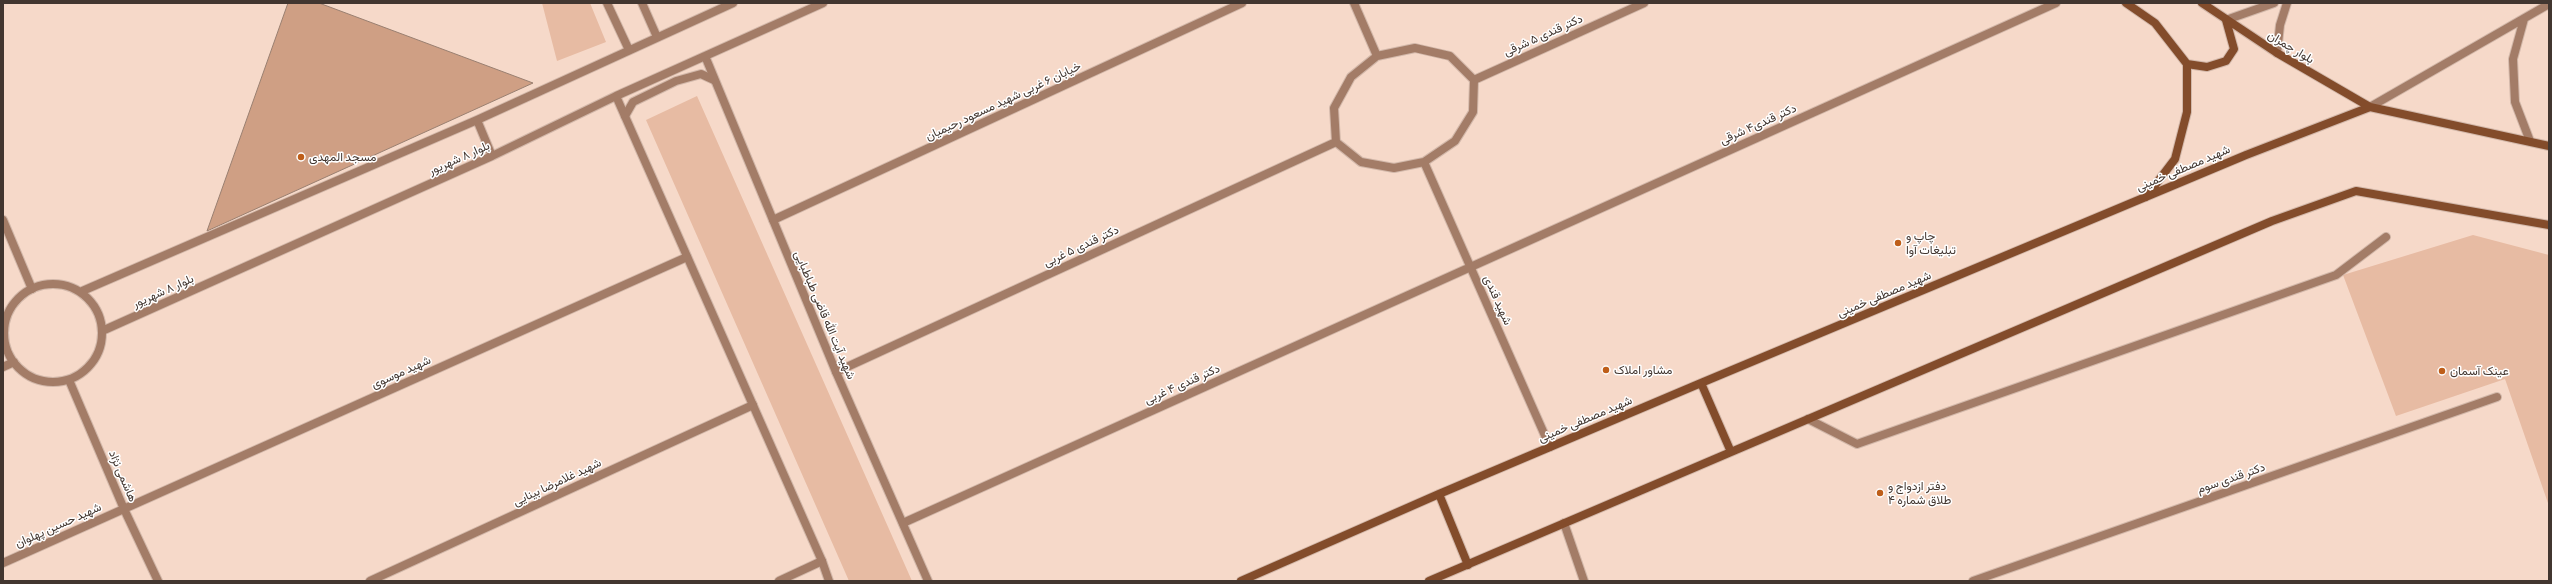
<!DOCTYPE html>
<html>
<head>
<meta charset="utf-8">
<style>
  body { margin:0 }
  #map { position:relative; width:2552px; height:584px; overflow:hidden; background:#f6d9c9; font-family:Barlow,sans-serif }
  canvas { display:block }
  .frame { position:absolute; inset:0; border:4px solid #423630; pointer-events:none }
</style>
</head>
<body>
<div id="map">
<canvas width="2552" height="584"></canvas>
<div class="frame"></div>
</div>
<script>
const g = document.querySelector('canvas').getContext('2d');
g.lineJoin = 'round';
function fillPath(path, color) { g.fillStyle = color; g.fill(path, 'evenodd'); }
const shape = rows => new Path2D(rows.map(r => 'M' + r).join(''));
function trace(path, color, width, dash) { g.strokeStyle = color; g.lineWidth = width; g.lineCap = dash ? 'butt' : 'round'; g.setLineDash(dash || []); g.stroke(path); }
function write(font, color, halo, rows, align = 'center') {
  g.font = font + ' Barlow,Vazirmatn,sans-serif'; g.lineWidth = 3; g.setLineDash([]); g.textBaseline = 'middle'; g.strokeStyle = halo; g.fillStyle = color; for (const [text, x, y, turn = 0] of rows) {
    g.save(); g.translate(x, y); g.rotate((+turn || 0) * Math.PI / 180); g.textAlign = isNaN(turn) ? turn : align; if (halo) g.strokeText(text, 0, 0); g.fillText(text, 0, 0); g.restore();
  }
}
const green = shape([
  [542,3,590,3,606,42,557,61],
  [697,96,912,581,849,581,646,120],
  [2473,235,2549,255,2549,506,2505,379,2396,416,2343,275]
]);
const building = shape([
  [288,3,319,3,533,83,207,231,288,3]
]);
const minor = shape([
  [607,3,629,50],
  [642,3,657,37],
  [1354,3,1377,56],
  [2524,19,2513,59,2515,102,2530,141],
  [2226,20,2274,3],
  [1415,48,1450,56,1474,80,1473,112,1455,141,1424,162,1394,168,1361,162,1336,142,1334,108,1351,77,1377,56,1415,48],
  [2277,53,2280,25,2287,3],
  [1474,80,1644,3],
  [2370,107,2549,4],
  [625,116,633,102,676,81,701,74,714,80],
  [1424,162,1550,447],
  [3,220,32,289],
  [773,220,1242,3],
  [836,372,1336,142],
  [69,380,124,509,158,581],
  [1808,419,1857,444,2336,275,2386,237],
  [903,523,2056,3],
  [1564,523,1584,581],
  [3,563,687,257],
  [370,581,753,405],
  [779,581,822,561],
  [1973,581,2497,397]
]);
const tertiary = shape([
  [705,56,836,372,928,581],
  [616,96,822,561,829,581],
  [477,120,492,156],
  '4 333a49 49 0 1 1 98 0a49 49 0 1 1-98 0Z',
  [80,292,477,120,733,3],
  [102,331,492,156,616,96,823,3],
  [3,367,14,362]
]);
const secondary = shape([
  [2126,3,2155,23,2187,64,2187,112,2175,159,2146,197],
  [2202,3,2277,53,2370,107],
  [2187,64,2207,67,2226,61,2234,49,2226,20],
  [1701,383,1731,452],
  [1439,494,1468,565],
  [1241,581,1439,494,1701,383,2246,155,2370,107,2549,146],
  [1429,581,2272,221,2356,191,2549,225]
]);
const markers = [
  [301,157,4,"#be5e19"],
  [1898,243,4,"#be5e19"],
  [1606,370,4,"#be5e19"],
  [2442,371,4,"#be5e19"],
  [1880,493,4,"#be5e19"]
];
const streetNames = [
  ["دکتر قندی ۵ شرقی",1543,35,-24],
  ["بلوار چمران",2291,47,31],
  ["خیابان ۶ غربی شهید مسعود رحیمیان",1003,101,-25],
  ["دکتر قندی۴ شرقی",1758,124,-24],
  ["بلوار ۸ شهریور",459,158,-24],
  ["شهید مصطفی خمینی",2183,168,-23],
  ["دکتر قندی ۵ غربی",1081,246,-25],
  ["بلوار ۸ شهریور",163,291,-24],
  ["شهید مصطفی خمینی",1884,294,-23],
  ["شهید قندی",1498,300,66],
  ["شهید آیت الله قاضی طباطبایی",825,315,67],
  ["شهید موسوی",401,372,-24],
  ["دکتر قندی ۴ غربی",1182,384,-24],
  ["شهید مصطفی خمینی",1585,419,-23],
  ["هاشمی نژاد",123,476,67],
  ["دکتر قندی سوم",2231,478,-19],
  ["شهید غلامرضا بینایی",557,482,-25],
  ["شهید حسین پهلوان",58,525,-24]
];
const poiNames = [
  ["مسجد المهدی",309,157],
  ["چاپ و",1906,236],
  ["تبلیغات آوا",1906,250],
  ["مشاور املاک",1614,370],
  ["عینک آسمان",2450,371],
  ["دفتر ازدواج و",1888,486],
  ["طلاق شماره ۴",1888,500]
];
fillPath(green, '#e7bba3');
fillPath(building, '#cf9f84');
trace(building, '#997f70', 1);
trace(minor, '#d2b8aa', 10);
trace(tertiary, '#d2b8aa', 10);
trace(secondary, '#d2b8aa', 10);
trace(minor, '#a37c67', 8);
trace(tertiary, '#a37c67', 8);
trace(secondary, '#834c2b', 8);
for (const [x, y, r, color] of markers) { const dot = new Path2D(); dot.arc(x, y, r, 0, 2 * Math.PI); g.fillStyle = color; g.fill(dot); trace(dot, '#fff', 1.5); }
write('12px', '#423630', '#fff', streetNames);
write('12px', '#423630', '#fff', poiNames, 'left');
</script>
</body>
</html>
